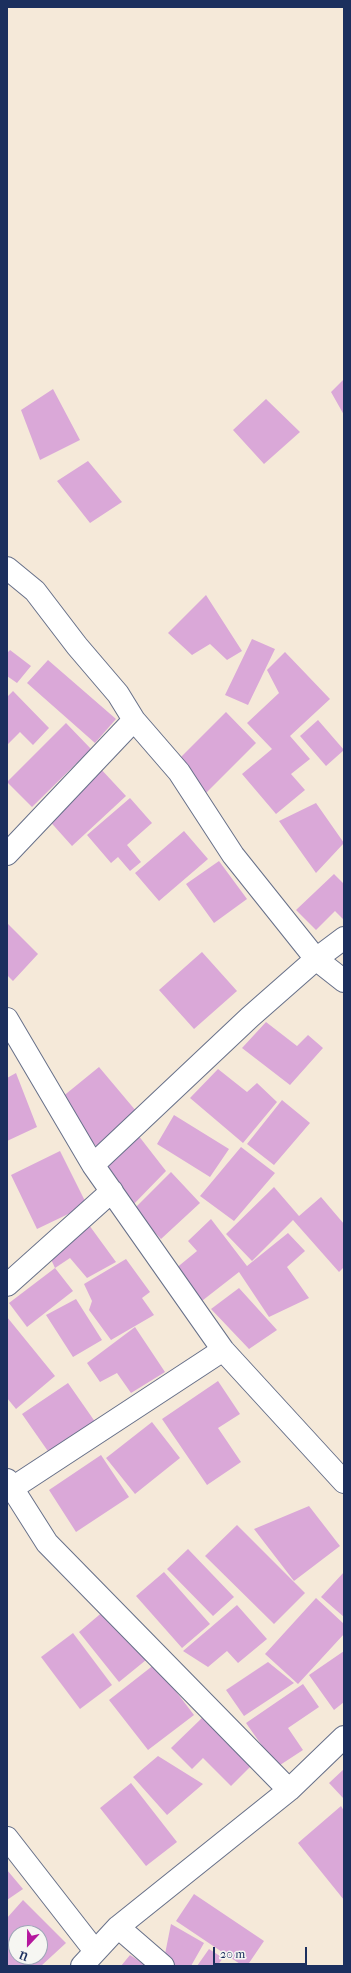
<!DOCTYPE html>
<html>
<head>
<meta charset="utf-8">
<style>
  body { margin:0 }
  #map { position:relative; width:351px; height:1973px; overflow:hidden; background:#f5e9d9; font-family:"IM FELL French Canon",serif }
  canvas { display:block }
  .frame { position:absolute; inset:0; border:8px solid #1b2f5e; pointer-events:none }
  .north { position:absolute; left:8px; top:1925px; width:40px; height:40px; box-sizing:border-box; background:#f6f6f2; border:1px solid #9ea6b7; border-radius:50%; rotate:202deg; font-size:11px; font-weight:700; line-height:16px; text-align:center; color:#1b2f5e }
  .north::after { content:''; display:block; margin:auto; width:14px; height:18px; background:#b5179e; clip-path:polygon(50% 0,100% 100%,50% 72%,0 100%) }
  .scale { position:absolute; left:213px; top:1947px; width:94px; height:18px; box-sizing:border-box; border:2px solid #1b2f5e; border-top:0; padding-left:5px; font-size:12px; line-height:14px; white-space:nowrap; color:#1b2f5e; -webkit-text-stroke:3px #f6f6f2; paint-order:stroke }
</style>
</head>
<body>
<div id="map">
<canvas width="351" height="1973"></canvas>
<div class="frame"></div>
<div class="north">U</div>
<div class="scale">20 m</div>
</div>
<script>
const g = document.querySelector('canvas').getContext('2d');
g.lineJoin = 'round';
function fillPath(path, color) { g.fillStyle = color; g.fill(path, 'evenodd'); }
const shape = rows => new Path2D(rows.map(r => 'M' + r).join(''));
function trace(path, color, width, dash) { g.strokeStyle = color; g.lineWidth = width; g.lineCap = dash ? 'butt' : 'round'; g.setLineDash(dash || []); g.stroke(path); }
const building = shape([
  [344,379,344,415,331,392],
  [53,389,80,440,40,460,21,410],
  [266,399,300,432,264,464,233,430],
  [88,461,122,502,90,523,57,481],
  [206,595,242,651,227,660,210,644,192,655,168,633],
  [252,639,275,649,248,705,225,695],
  [10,650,31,666,17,683,7,676,7,653],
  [285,652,330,699,290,736,310,759,291,774,305,790,276,814,242,774,272,749,247,723,279,693,267,670],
  [48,660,116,719,95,743,27,683],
  [13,691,49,728,33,745,20,732,7,745,7,697],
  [226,712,256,743,205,794,174,764],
  [318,720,344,750,326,766,300,736],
  [66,723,91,749,32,807,7,782],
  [99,767,126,796,72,846,46,817],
  [130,798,152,823,127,845,141,862,130,871,118,857,111,863,87,835],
  [316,803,344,843,316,873,279,821],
  [184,831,208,859,159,901,135,873],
  [219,861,247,899,214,923,186,884],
  [334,874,344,884,344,920,335,911,316,930,296,910],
  [7,923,38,954,13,981,7,975],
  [202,952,237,991,194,1029,159,990],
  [266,1022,297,1046,308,1035,323,1048,290,1085,242,1048],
  [99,1067,136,1111,98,1148,56,1102],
  [218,1069,247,1092,257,1083,277,1102,243,1143,190,1098],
  [16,1073,37,1127,7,1141,7,1078],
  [282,1100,310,1123,274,1165,247,1144],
  [174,1115,229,1149,210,1177,157,1144],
  [138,1135,166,1171,131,1207,100,1173],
  [241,1147,275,1173,234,1221,200,1196],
  [60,1151,87,1205,37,1229,11,1175],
  [171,1172,200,1203,161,1239,133,1210],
  [274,1187,299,1216,321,1197,344,1224,344,1267,339,1272,293,1220,252,1261,226,1234],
  [211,1219,247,1266,288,1233,305,1251,287,1267,309,1298,269,1317,239,1272,198,1304,169,1274,197,1251,188,1241],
  [89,1225,116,1262,87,1278,70,1258,55,1268,49,1255],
  [126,1259,150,1292,142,1298,154,1315,111,1340,89,1310,92,1301,84,1284],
  [55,1268,73,1291,27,1327,9,1303],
  [239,1288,277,1330,249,1349,211,1309],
  [76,1299,102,1340,73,1357,46,1315],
  [7,1317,55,1376,16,1409,7,1398],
  [135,1327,165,1372,131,1393,117,1373,100,1382,87,1363],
  [218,1381,240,1414,218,1428,241,1462,207,1485,162,1419],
  [68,1383,98,1426,52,1457,22,1414],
  [152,1422,180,1458,135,1494,106,1458],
  [101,1455,129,1497,76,1532,49,1490],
  [309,1506,340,1546,294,1581,254,1529],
  [237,1525,305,1593,274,1624,205,1556],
  [188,1549,234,1597,213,1616,167,1569],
  [164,1572,210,1624,182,1648,136,1596],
  [344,1572,344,1617,321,1597],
  [316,1598,344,1624,344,1634,298,1684,265,1654],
  [237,1605,267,1639,238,1663,227,1651,208,1667,183,1651],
  [105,1610,146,1660,119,1682,79,1632],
  [73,1633,112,1685,80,1709,41,1657],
  [344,1651,344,1702,334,1710,309,1675],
  [268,1662,294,1683,244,1716,226,1690],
  [155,1664,194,1715,148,1750,109,1700],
  [303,1684,319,1707,288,1728,303,1750,277,1767,246,1723],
  [204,1716,252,1765,231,1786,203,1758,192,1769,171,1748],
  [158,1756,203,1784,167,1815,133,1777],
  [344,1769,344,1799,329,1783],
  [131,1783,177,1842,146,1866,100,1808],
  [341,1806,344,1811,344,1900,298,1843],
  [7,1870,23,1889,7,1900],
  [194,1894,264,1941,247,1966,243,1966,176,1921],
  [23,1900,66,1943,41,1966,9,1966,7,1964,7,1918],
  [16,1933,40,1933,40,1957,16,1957],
  [171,1924,204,1943,191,1966,176,1966,164,1959],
  [209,1949,223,1958,217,1966,197,1966],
  [130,1955,147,1966,121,1966]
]);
const minor = shape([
  [7,568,35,591,77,646,118,694,134,720,179,772,233,855,316,959,344,981],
  [7,854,134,720],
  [7,1019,93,1165,223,1350,344,1482],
  [93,1165,250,1017,316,959,344,938],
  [7,1285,112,1191],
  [7,1480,47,1543,289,1790],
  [11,1489,223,1350],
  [7,1838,95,1951],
  [118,1927,163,1966],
  [82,1966,118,1927,289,1790,344,1737]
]);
fillPath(building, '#daa8d8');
trace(minor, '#677089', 24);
trace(minor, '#fff', 22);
</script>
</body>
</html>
